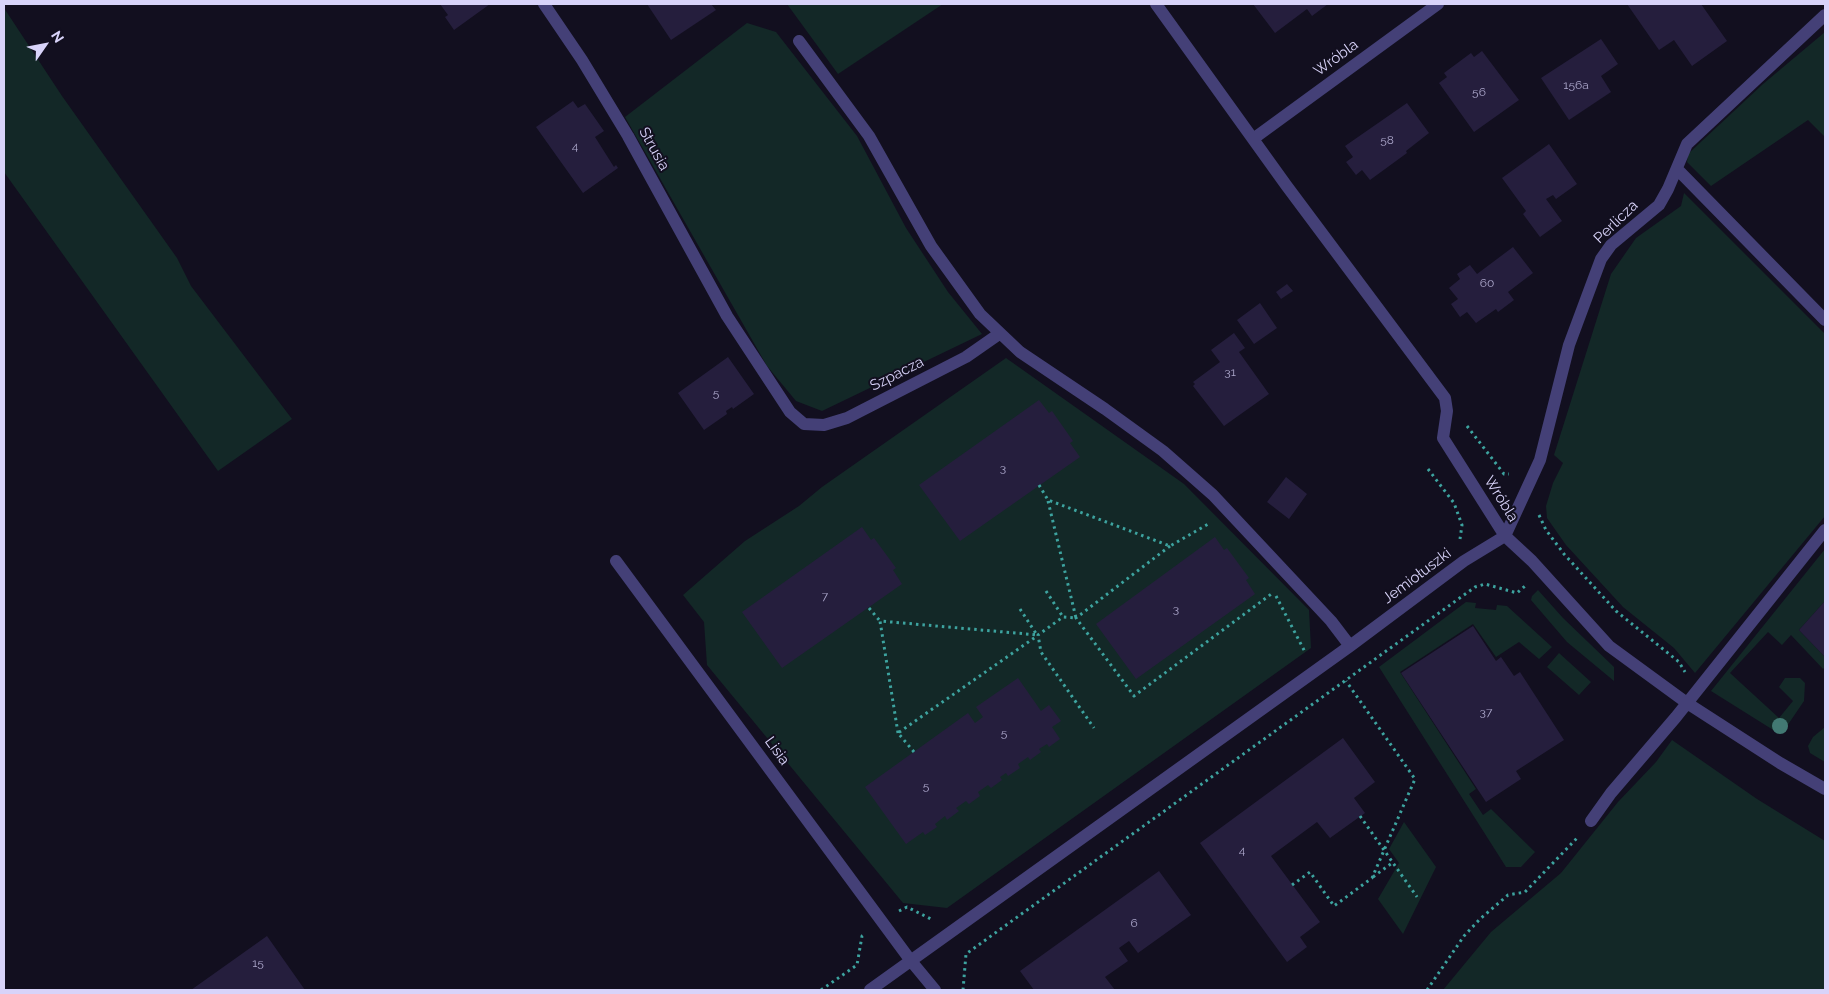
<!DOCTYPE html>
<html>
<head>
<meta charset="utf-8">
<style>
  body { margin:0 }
  #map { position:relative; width:1829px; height:994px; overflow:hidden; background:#120f1f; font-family:Raleway,sans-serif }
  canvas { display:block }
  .frame { position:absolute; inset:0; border:5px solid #d8d3f9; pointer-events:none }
  .north { position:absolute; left:20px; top:20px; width:50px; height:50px; -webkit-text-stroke:4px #120f1f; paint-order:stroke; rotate:57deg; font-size:14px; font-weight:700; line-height:20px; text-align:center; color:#d8d3f9 }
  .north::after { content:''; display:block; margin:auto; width:18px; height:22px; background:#d8d3f9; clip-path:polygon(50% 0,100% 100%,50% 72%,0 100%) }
</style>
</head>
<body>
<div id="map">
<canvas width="1829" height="994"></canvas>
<div class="frame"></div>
<div class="north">N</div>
</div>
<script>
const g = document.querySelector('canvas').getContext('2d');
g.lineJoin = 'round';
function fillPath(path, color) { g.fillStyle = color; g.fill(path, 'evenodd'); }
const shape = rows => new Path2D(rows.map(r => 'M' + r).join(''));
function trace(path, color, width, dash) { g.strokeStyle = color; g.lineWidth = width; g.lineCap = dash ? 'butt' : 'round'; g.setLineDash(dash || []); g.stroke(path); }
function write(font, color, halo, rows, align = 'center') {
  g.font = font + ' Raleway,sans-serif'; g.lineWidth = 4; g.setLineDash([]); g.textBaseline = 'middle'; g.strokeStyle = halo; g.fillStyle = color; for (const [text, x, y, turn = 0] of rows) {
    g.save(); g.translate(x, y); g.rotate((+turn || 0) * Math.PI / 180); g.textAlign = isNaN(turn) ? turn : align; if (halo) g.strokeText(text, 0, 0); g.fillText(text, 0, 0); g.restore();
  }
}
const green = shape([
  [787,4,943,4,838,74],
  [4,8,62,96,177,258,191,286,292,419,218,471,4,172],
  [747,23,776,32,857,136,906,228,948,292,982,334,822,411,796,401,767,366,625,117],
  [1825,32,1825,137,1808,120,1711,186,1687,162,1688,154,1763,84],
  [1684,193,1825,334,1825,516,1695,673,1674,648,1623,607,1566,545,1547,518,1546,506,1553,483,1563,463,1554,455,1611,274,1636,238,1681,206],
  [1006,358,1184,484,1309,610,1311,648,947,908,903,903,707,665,704,622,683,595,745,541,799,506,822,487],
  [1825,549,1825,601,1799,630,1825,657,1825,667,1823,669,1791,635,1782,645,1768,632,1730,673,1779,718,1793,701,1779,687,1785,678,1800,678,1805,683,1804,701,1785,729,1778,733,1711,691],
  [1538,590,1563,618,1614,667,1614,681,1567,642,1531,600,1532,596],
  [1466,602,1476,603,1475,608,1496,610,1497,605,1507,606,1552,647,1539,659,1519,642,1496,657,1473,624,1400,672,1476,789,1469,794,1483,815,1491,809,1535,852,1521,867,1506,867,1379,667],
  [1559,653,1591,682,1579,695,1547,667],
  [1825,727,1825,762,1810,753,1808,746,1813,737],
  [1672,740,1757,799,1825,841,1825,990,1443,990,1491,932,1561,873,1618,802,1656,762],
  [1404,822,1436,867,1403,934,1378,899,1399,863,1389,849]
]);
const building = shape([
  [440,4,490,4,454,30,445,17,448,15],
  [647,4,711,4,716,10,671,40],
  [1253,4,1328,4,1312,16,1307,9,1275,33],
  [1627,4,1701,4,1727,41,1692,66,1674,40,1659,50],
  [1601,39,1618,64,1601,76,1611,92,1569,120,1541,78],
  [1482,51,1519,100,1474,132,1439,83,1447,77,1444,73,1471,53,1474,57],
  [573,101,578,108,585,104,604,131,595,137,614,167,616,165,618,168,583,193,536,127],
  [1407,103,1429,133,1406,151,1407,153,1370,180,1362,170,1356,175,1346,162,1353,157,1345,146],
  [1549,144,1577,184,1556,199,1553,195,1546,199,1562,221,1540,237,1523,214,1526,211,1502,178],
  [1513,247,1533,273,1508,292,1514,300,1498,312,1496,309,1476,323,1467,312,1460,317,1451,304,1458,299,1449,288,1460,279,1457,274,1470,265,1477,274],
  [1287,284,1293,291,1281,299,1276,292],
  [1260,303,1277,328,1254,344,1237,320],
  [1234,333,1245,348,1239,352,1269,394,1224,426,1193,386,1195,384,1193,382,1220,362,1211,350],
  [728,357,754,394,733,409,732,407,726,411,727,414,704,430,678,393],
  [1039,400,1049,413,1052,411,1073,441,1070,443,1080,457,960,541,919,485],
  [1286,477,1307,494,1289,519,1267,502],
  [862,527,871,540,874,538,896,568,893,570,902,584,782,668,742,612],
  [1215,537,1224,550,1227,548,1249,578,1246,580,1255,594,1136,679,1096,624],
  [1825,601,1825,657,1799,630],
  [1473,626,1496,661,1501,657,1514,676,1520,672,1564,740,1516,771,1521,779,1486,802,1401,673],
  [1018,678,1041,711,1049,705,1061,721,1052,727,1060,739,1049,747,1047,744,1039,749,1041,752,1030,760,1028,757,1018,764,1020,768,1008,776,1006,773,1000,777,1002,780,991,788,988,785,978,792,980,796,969,804,966,801,956,808,959,811,947,820,945,816,935,824,937,827,925,835,923,832,906,844,865,787,968,713,975,723,983,717,976,707],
  [1343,738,1375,782,1354,798,1365,813,1330,838,1317,822,1271,856,1320,922,1300,937,1307,947,1287,962,1200,843],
  [1159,871,1191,915,1138,953,1129,941,1119,948,1128,961,1105,977,1115,990,1034,990,1020,971],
  [267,936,305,990,191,990]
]);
const path = shape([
  [1467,426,1504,474,1509,474],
  [1428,469,1454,503,1462,525,1460,539],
  [1039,485,1048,500,1170,546,1210,523],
  [1048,501,1076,618,1063,617,1038,635,1041,652,1094,728],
  [1539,515,1546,530,1564,554,1616,611,1679,662,1685,672],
  [1170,546,1076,618,1134,696,1274,592],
  [1046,591,1063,617],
  [1276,596,1305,652],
  [869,608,880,621],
  [1020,609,1037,635],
  [898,733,880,621,1038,635],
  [914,752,898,733,1037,636],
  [1360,816,1417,897],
  [1373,877,1392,863],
  [1292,885,1310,872,1334,906,1372,878,1415,779,1346,681],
  [899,911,907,907,931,919],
  [821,990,857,965,862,936,865,934],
  [963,990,966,954,1475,587,1485,584,1517,593,1525,586],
  [1427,990,1464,936,1480,919,1508,895,1525,892,1578,837]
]);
const minor = shape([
  [544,4,582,60,628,136,727,316,790,412,804,424,824,425,847,418,966,357,999,334],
  [1156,4,1286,185,1445,398,1447,411,1443,438,1505,536,1532,561,1609,646,1687,703,1780,763,1825,789],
  [799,41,869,136,931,246,980,314,1020,352,1105,409,1163,451,1213,495,1331,621,1350,646],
  [1253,139,1438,4],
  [1677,169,1825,320],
  [1505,536,1540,460,1569,345,1601,259,1611,245,1659,205,1668,189,1687,144,1825,15],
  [616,561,911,961,935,990],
  [1591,821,1611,793,1676,717,1825,530],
  [870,990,1350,646,1464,561,1505,536]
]);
const trees = [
  [1780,726]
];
const numberNames = [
  ["156a",1576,85],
  ["56",1479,92],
  ["58",1387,140],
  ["4",575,146],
  ["60",1487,283],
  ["31",1230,372],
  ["5",716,393],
  ["3",1003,468],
  ["7",825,596],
  ["3",1176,609],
  ["37",1486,712],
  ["5",1004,733],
  ["5",926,786],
  ["4",1242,850],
  ["6",1134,923],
  ["15",258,963]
];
const streetNames = [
  ["Wróbla",1336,58,-36],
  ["Strusia",654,149,61],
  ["Perlicza",1616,222,-44],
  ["Szpacza",897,374,-27],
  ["Wróbla",1501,499,58],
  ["Jemiołuszki",1417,576,-37],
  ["Lisia",777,751,54]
];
fillPath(green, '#132827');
fillPath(building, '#251e3d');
trace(path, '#3da39f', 3, [2.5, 4]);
trace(minor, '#444077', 12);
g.fillStyle = '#427973';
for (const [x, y] of trees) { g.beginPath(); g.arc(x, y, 8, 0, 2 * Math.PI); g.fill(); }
write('12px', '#aba6ca', null, numberNames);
write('15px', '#d8d3f9', '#120f1f', streetNames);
</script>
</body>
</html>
